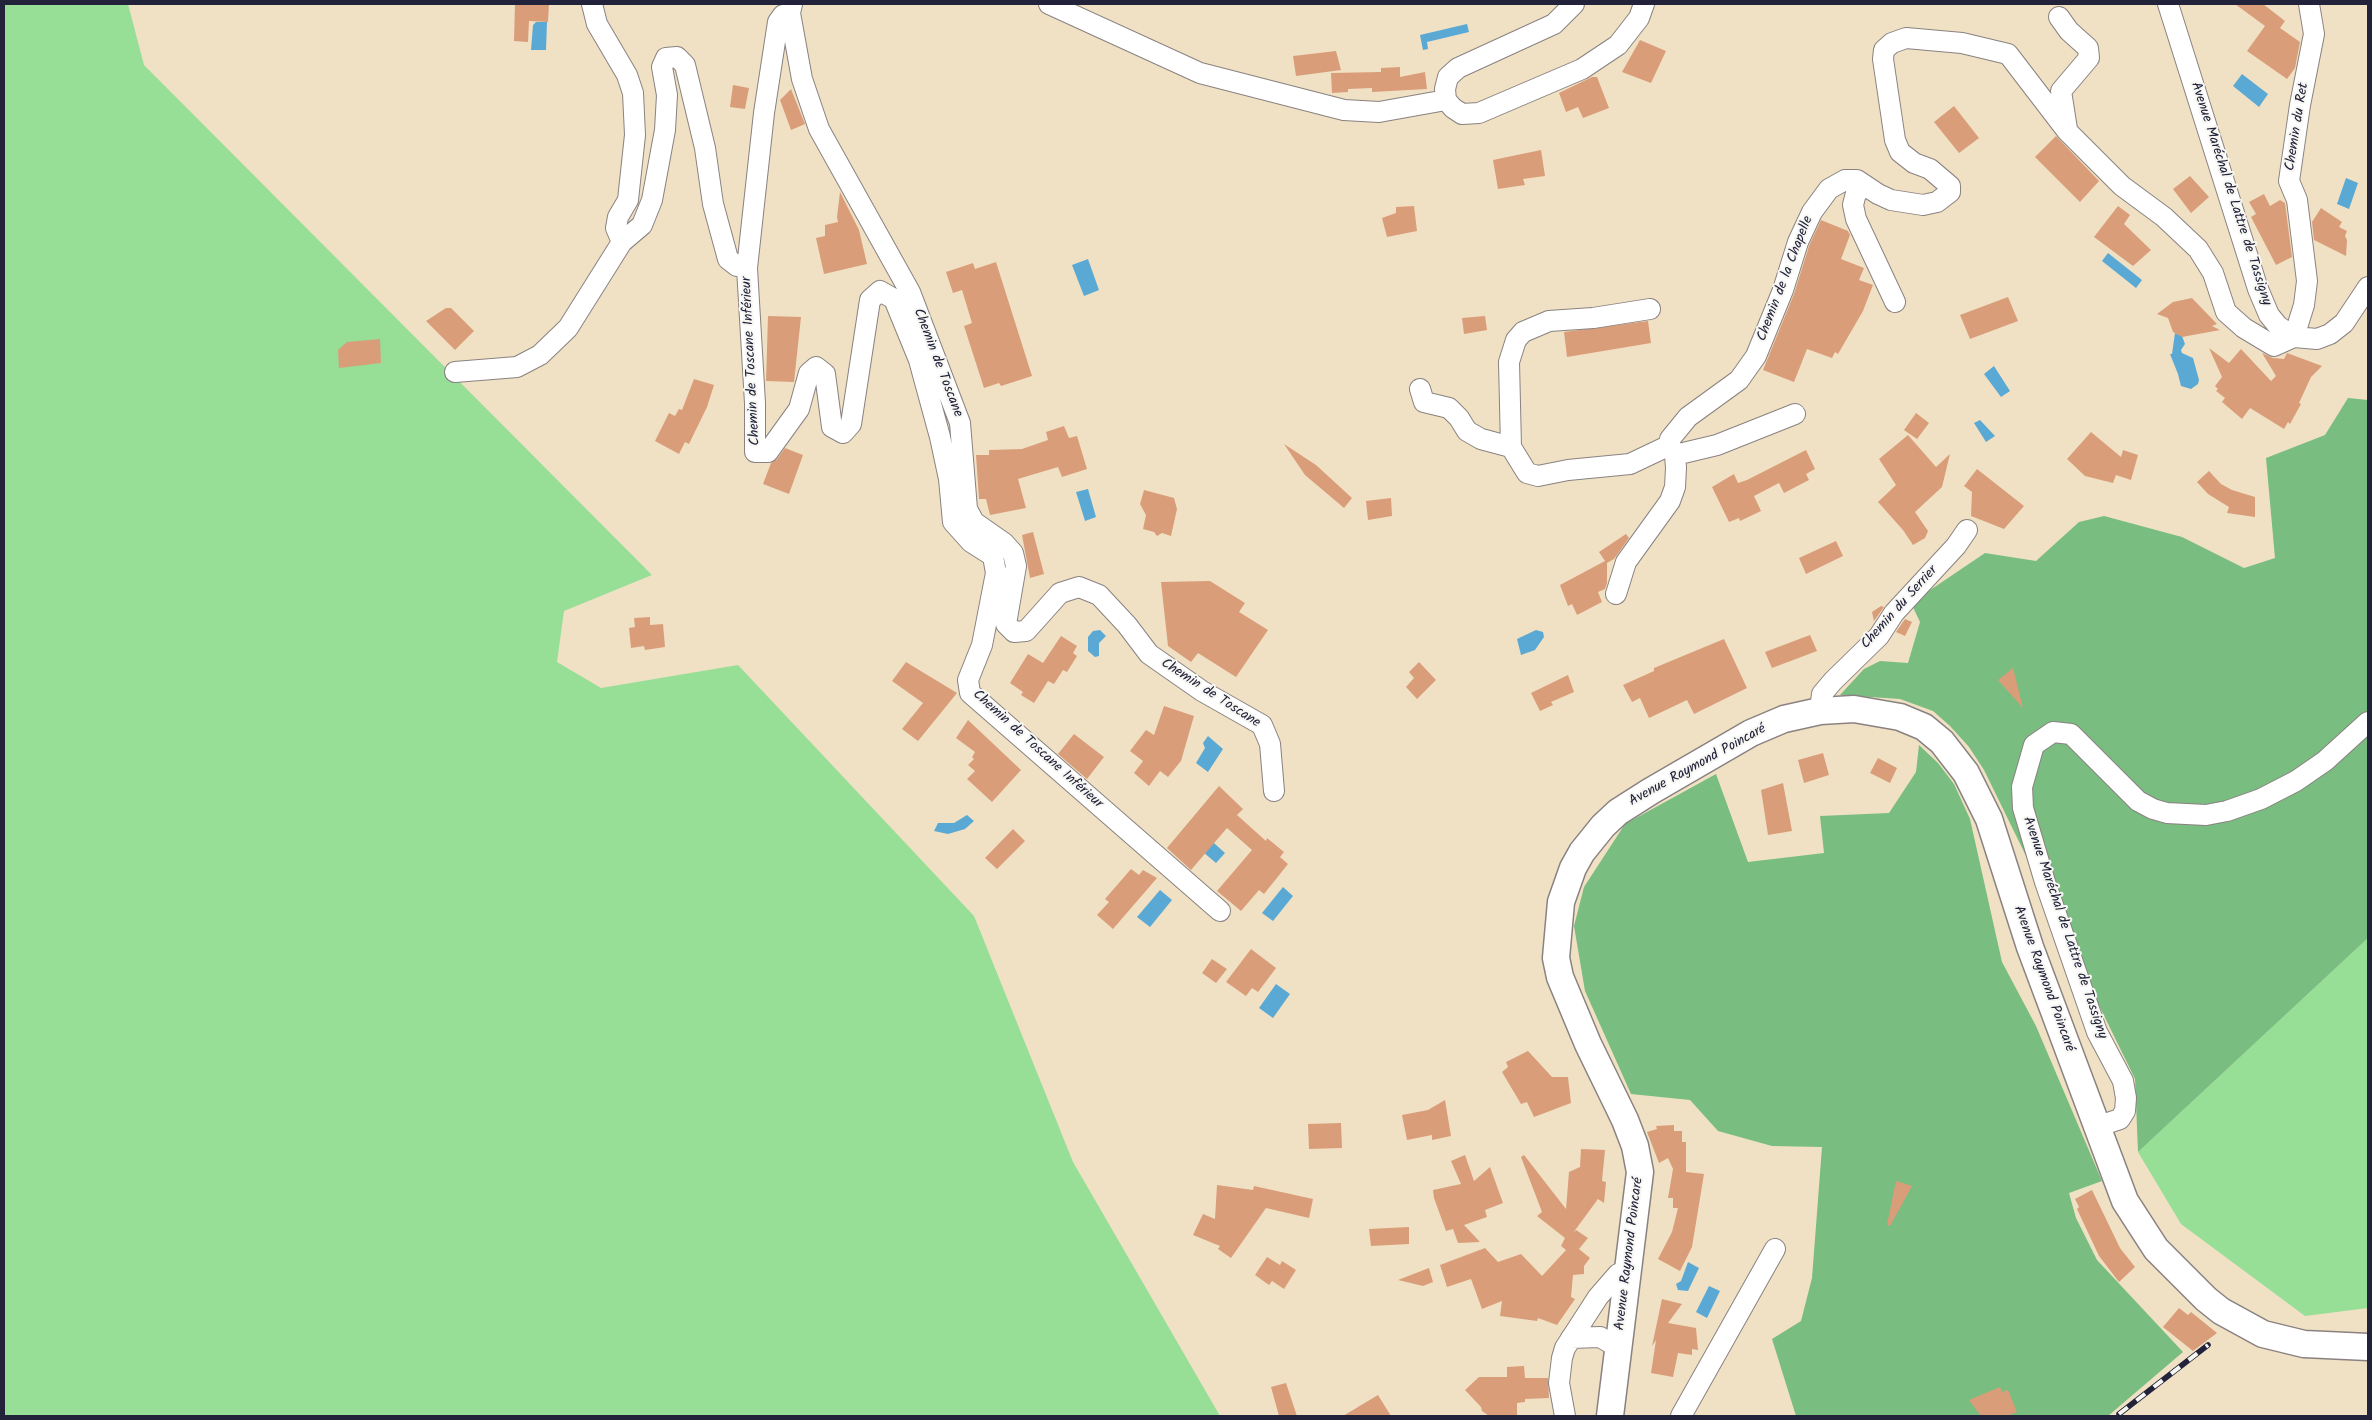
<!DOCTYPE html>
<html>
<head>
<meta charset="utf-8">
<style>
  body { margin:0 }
  #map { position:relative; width:2372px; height:1420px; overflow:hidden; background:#f0e1c4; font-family:Kalam,sans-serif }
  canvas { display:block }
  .frame { position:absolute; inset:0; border:5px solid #22223b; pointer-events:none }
</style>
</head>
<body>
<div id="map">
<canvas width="2372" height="1420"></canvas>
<div class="frame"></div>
</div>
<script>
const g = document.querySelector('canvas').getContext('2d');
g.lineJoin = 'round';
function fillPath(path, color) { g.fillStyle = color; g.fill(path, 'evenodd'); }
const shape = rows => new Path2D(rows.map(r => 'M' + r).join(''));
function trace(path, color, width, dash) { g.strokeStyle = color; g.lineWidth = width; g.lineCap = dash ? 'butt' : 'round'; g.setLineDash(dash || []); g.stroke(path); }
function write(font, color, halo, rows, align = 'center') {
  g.font = font + ' Kalam,sans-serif'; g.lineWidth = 4; g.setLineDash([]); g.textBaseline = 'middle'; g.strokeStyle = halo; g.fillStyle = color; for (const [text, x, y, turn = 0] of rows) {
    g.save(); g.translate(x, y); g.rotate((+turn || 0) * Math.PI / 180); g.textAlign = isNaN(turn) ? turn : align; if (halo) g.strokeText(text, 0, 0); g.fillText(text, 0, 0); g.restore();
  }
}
const green = shape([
  [4,4,128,4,144,65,652,575,564,611,557,662,601,688,738,665,974,916,1073,1162,1220,1416,4,1416],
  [2368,938,2368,1308,2305,1316,2181,1224,2138,1152]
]);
const forest = shape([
  [2348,398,2368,400,2368,938,2138,1152,2135,1079,1984,770,1969,747,1950,726,1933,711,1900,699,1840,695,1864,669,1880,661,1908,663,1920,622,1911,603,1985,553,2036,561,2079,522,2104,516,2182,537,2244,568,2275,558,2266,458,2325,435],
  [1919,745,1938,763,1954,784,1970,819,2002,962,2036,1026,2102,1181,2069,1193,2076,1218,2097,1260,2183,1352,2108,1416,1796,1416,1772,1339,1801,1321,1812,1278,1822,1147,1772,1146,1718,1131,1690,1100,1631,1094,1585,991,1574,926,1584,887,1625,824,1716,774,1748,862,1824,853,1820,816,1889,813,1916,772]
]);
const water = shape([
  [536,22,547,22,546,50,531,50,533,25],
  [1467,24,1469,32,1427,42,1428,49,1423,50,1420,35],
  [2242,74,2268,94,2259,107,2233,86],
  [2346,178,2358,183,2349,209,2337,204],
  [2108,253,2142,280,2136,288,2102,261],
  [1088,259,1099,290,1084,296,1072,265],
  [2175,333,2182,336,2185,344,2181,350,2182,353,2193,358,2199,380,2198,384,2191,389,2181,386,2178,374,2170,354,2172,354],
  [1994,366,2010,391,2001,397,1984,374],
  [1980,420,1995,436,1986,442,1974,423],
  [1088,489,1096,517,1085,521,1076,492],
  [1100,630,1106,636,1099,643,1099,656,1095,657,1088,651,1088,637,1093,631],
  [1536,630,1543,632,1544,637,1535,650,1521,655,1517,639],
  [1208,736,1223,749,1208,772,1196,763,1205,748,1203,743],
  [967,815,974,821,965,829,948,834,934,831,938,823,954,823],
  [1205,835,1225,853,1216,863,1196,846],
  [1283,887,1293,896,1273,921,1262,913],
  [1160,890,1172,900,1150,927,1137,917],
  [1276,984,1290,994,1273,1018,1259,1008],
  [1688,1262,1699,1268,1688,1291,1678,1290,1676,1284,1681,1281],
  [1709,1286,1720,1291,1707,1318,1696,1312]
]);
const building = shape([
  [515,4,549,4,548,22,529,21,528,42,514,41],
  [2235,4,2263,4,2285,21,2280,28,2300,42,2295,68,2287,79,2247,51,2265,26],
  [1640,40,1666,51,1651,83,1622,72],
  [1336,51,1341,70,1296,76,1293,56],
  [1400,67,1400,77,1425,72,1427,89,1372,92,1372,88,1348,89,1348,92,1332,93,1331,73,1381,72,1381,68],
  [1592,77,1597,77,1609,108,1583,118,1578,107,1566,112,1559,93],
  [733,85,749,88,745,109,730,107],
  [791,89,805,124,791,130,780,100],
  [1954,106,1979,138,1959,153,1934,122],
  [2056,136,2099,181,2080,202,2035,157],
  [1541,150,1545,176,1523,179,1525,185,1498,189,1493,160],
  [2190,176,2209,197,2191,213,2173,189],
  [840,192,859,230,867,264,824,274,816,238,825,236,825,225,838,222,837,217],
  [2264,194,2270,206,2280,200,2285,203,2292,257,2276,265,2251,217,2256,214,2249,202],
  [1414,206,1417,231,1387,237,1382,218,1396,213,1396,207],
  [2118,206,2130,215,2124,224,2151,250,2133,266,2094,237],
  [2321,208,2342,222,2339,227,2347,231,2345,236,2347,240,2346,256,2314,240,2312,222],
  [1821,220,1848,231,1850,235,1841,259,1864,268,1859,280,1873,285,1863,311,1838,354,1835,352,1832,358,1807,349,1794,382,1763,370,1794,294,1809,246],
  [996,262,1032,376,1001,386,999,383,984,388,964,326,972,323,962,290,953,293,946,272,973,263,975,269],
  [2008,297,2018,321,1970,339,1960,315],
  [2192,298,2217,324,2212,326,2220,330,2182,337,2173,332,2168,318,2157,314,2173,302],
  [446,308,451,308,474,331,455,350,426,321],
  [768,316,801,317,794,382,766,381],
  [1485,316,1487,330,1464,334,1462,318],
  [1648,321,1651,343,1567,357,1564,332],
  [380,339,381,363,339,368,338,350,347,342],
  [2209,348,2229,363,2241,349,2271,381,2276,376,2262,353,2273,358,2284,359,2287,353,2322,366,2311,377,2299,403,2301,404,2290,424,2288,422,2284,429,2250,408,2242,419,2222,402,2225,398,2216,391,2218,389,2215,386,2222,377],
  [694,379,714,385,707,407,689,444,685,442,679,454,655,441,669,413,675,416,679,409,682,410],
  [1916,413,1929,423,1917,439,1904,430],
  [1064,426,1069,438,1077,436,1087,469,1062,477,1058,467,1018,479,1026,508,990,515,986,499,979,499,976,455,989,455,989,450,1022,449,1048,440,1046,432],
  [2091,432,2121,457,2123,450,2138,455,2131,480,2116,475,2113,483,2085,476,2067,459],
  [1908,435,1936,467,1950,454,1942,487,1915,512,1928,531,1925,538,1913,545,1903,530,1878,502,1896,485,1879,459],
  [1284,444,1316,465,1352,498,1344,508,1305,475],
  [785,448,803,455,789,494,763,484,771,463,777,459],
  [1806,450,1815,469,1806,474,1809,480,1784,493,1779,483,1754,496,1761,511,1740,521,1739,518,1729,522,1712,487,1734,474,1738,483,1747,480],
  [1977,469,2024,506,2004,529,1971,516,1972,492,1964,486],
  [2209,471,2221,484,2232,490,2255,497,2255,517,2227,513,2229,507,2208,494,2197,482],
  [1144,490,1174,498,1177,509,1171,536,1162,533,1157,536,1154,532,1143,529,1146,515,1140,504],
  [1391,498,1392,516,1368,520,1366,501],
  [1033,532,1044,574,1030,578,1022,535],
  [1626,534,1629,538,1614,559,1607,563,1607,583,1605,589,1598,592,1602,602,1577,615,1572,604,1568,606,1560,585,1605,561,1599,552],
  [1836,541,1843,556,1806,574,1799,558],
  [1210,581,1245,603,1239,612,1268,630,1236,677,1198,653,1191,662,1168,646,1161,582],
  [1881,606,1884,607,1874,621,1872,612],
  [650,617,650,625,663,624,665,647,645,650,644,646,631,648,629,628,635,627,634,618],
  [1905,619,1912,622,1905,636,1896,632],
  [1810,635,1817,651,1772,668,1765,652],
  [1061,636,1077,646,1073,653,1077,656,1067,672,1063,670,1054,684,1048,681,1034,703,1021,695,1023,692,1010,683,1028,654,1043,663],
  [1724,639,1747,688,1694,714,1687,700,1649,718,1640,698,1632,702,1623,685,1654,671,1654,668],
  [906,662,957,693,918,741,902,729,923,703,892,681],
  [1419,662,1436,680,1417,699,1406,687,1414,678,1409,672],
  [2013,668,2023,708,1998,680],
  [1568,675,1574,692,1551,702,1553,705,1540,711,1531,693],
  [1164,706,1194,716,1181,761,1168,777,1160,771,1149,786,1134,773,1143,761,1130,751,1146,730,1154,735],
  [968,720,1021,770,992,802,967,779,975,771,968,765,974,759,972,757,975,752,956,738],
  [1074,734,1104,757,1087,779,1058,754],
  [1823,753,1829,775,1804,783,1798,760],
  [1878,758,1897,768,1890,783,1870,773],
  [1783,783,1792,831,1768,835,1761,790],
  [1219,786,1243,809,1237,815,1266,841,1267,838,1284,852,1280,857,1288,864,1264,894,1259,890,1241,911,1217,891,1252,850,1227,828,1191,870,1167,848],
  [1013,829,1025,841,997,869,985,858],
  [1131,869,1139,875,1143,870,1157,878,1113,929,1097,915,1109,902,1105,899],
  [1251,949,1276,968,1258,992,1252,988,1246,996,1226,982],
  [1212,959,1227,969,1216,983,1202,973],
  [1528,1051,1552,1077,1568,1077,1571,1103,1534,1117,1527,1102,1521,1104,1502,1072,1508,1067,1506,1062],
  [1445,1100,1451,1136,1432,1140,1432,1135,1407,1140,1402,1115,1428,1110],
  [1341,1123,1342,1148,1309,1149,1308,1124],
  [1674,1125,1674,1131,1682,1131,1682,1142,1686,1142,1686,1172,1704,1174,1692,1247,1680,1271,1658,1259,1672,1232,1678,1208,1673,1208,1673,1198,1668,1198,1673,1169,1668,1158,1659,1163,1647,1132,1657,1129,1656,1126],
  [1581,1149,1605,1150,1602,1181,1606,1182,1604,1203,1598,1199,1573,1233,1576,1230,1588,1238,1579,1249,1590,1258,1584,1266,1584,1274,1573,1275,1571,1297,1575,1299,1557,1325,1538,1318,1537,1321,1500,1316,1502,1301,1482,1309,1471,1279,1447,1287,1440,1265,1485,1248,1498,1262,1521,1254,1542,1276,1566,1250,1561,1246,1565,1238,1537,1216,1542,1212,1521,1157,1524,1155,1566,1209,1569,1172,1580,1167],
  [1465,1155,1474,1181,1490,1167,1503,1203,1485,1210,1487,1217,1464,1225,1480,1242,1458,1243,1453,1229,1446,1231,1434,1198,1433,1190,1461,1184,1451,1161],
  [1896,1181,1912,1186,1890,1226,1887,1225],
  [1217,1185,1253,1190,1254,1186,1313,1199,1309,1218,1266,1208,1231,1258,1218,1249,1220,1246,1193,1235,1203,1214,1215,1219],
  [2092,1190,2120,1248,2135,1267,2119,1282,2099,1256,2077,1209,2079,1207,2075,1199],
  [1409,1227,1409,1244,1371,1246,1369,1229],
  [1267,1257,1280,1265,1282,1261,1296,1270,1284,1289,1272,1281,1269,1285,1255,1275],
  [1429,1268,1433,1282,1423,1286,1398,1280],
  [1662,1299,1682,1304,1668,1323,1696,1328,1698,1350,1692,1349,1692,1355,1678,1353,1673,1377,1651,1373,1656,1340,1652,1346],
  [2179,1308,2188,1315,2191,1312,2217,1333,2193,1351,2163,1327],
  [1524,1366,1525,1378,1548,1378,1549,1398,1525,1399,1525,1402,1517,1403,1517,1416,1489,1416,1482,1411,1481,1407,1465,1390,1479,1377,1507,1377,1507,1367],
  [1286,1383,1297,1416,1279,1416,1271,1387],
  [2000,1387,2002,1392,2008,1390,2017,1412,2007,1416,1981,1416,1969,1400],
  [1378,1395,1391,1416,1343,1416]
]);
const minor = shape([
  [592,4,597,24,627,75,633,93,635,135,628,200,618,217,616,228,622,242],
  [792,4,790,13,802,79,819,129,910,292,960,423,967,509,974,522,1004,543,1013,553,1016,566,1006,624,1014,632,1026,631,1060,593,1079,587,1099,595,1127,625,1149,654,1202,691,1262,725,1270,744,1274,791],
  [1049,4,1200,73,1344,110,1379,112,1446,100],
  [1574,4,1554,24,1458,68,1448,77,1445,89,1446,100,1453,108,1462,114,1479,113,1582,69,1618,45,1639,18,1644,4],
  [2168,4,2258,289,2269,315,2278,326,2294,337,2317,339,2330,334,2344,323,2368,287],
  [790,13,783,15,778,22,764,113,747,268,755,403,755,452,768,452,799,409,809,373,816,367,825,374,832,427,843,433,851,424,870,300,880,291,894,299,919,360,940,437,949,479,953,522,971,542,993,556,996,573,982,645,968,680,970,693,1220,911],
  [2059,17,2069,31,2088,48,2089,58,2061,91,2067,129],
  [1865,186,1856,193,1853,205,1856,219,1895,302],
  [1650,309,1593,318,1549,321,1523,332,1516,340,1509,362,1511,447,1527,473,1538,476,1568,470,1630,464,1670,445],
  [455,372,517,367,540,355,568,328,622,242,642,225,652,200,665,130,667,95,662,67,666,58,677,57,685,65,705,148,713,204,728,259,737,266,747,268],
  [1420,389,1424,402,1449,408,1459,418,1467,431,1481,439,1511,447],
  [1670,445,1670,439,1688,417,1739,380,1756,356,1783,290,1798,242,1812,212,1829,189,1845,180,1857,180,1878,194,1891,200,1923,205,1937,202,1950,192,1950,186,1930,169,1914,163,1900,152,1895,140,1883,59,1884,50,1892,43,1906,38,1962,43,2008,54,2067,131,2122,186,2164,217,2198,249,2213,273,2226,312,2244,328,2274,346,2294,337,2304,305,2307,281,2297,200,2289,181,2300,105,2314,34,2309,4],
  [1675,455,1717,445,1795,414],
  [1616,594,1626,562,1670,501,1675,487,1676,468,1675,455,1670,445],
  [1820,711,1822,694,1833,681,1879,636,1894,613,1956,546,1967,530],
  [2096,1127,2120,1119,2125,1111,2126,1098,2123,1081,2097,1032,2045,882,2023,808,2022,787,2034,745,2053,732,2071,734,2138,801,2153,809,2167,813,2206,815,2227,811,2261,799,2296,781,2325,761,2368,722],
  [1571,1338,1600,1337,1619,1348],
  [1565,1416,1559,1383,1562,1358,1565,1348,1598,1297,1618,1274,1629,1271],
  [1681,1416,1775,1249]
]);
const major = shape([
  [1610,1416,1640,1172,1635,1146,1625,1120,1588,1044,1560,977,1556,958,1561,902,1573,868,1582,852,1603,826,1618,812,1651,791,1751,733,1784,719,1820,711,1854,709,1900,717,1924,727,1942,742,1966,773,1989,819,2030,947,2125,1201,2156,1249,2206,1299,2221,1311,2263,1334,2304,1344,2368,1347]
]);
const rail = shape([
  [2119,1414,2208,1345]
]);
const streetNames = [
  ["Chemin du Ret",2298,127,-81],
  ["Avenue Maréchal de Lattre de Tassigny",2230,194,72],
  ["Chemin de la Chapelle",1786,279,-69],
  ["Chemin de Toscane Inférieur",752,361,-93],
  ["Chemin de Toscane",937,363,69],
  ["Chemin du Serrier",1900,608,-48],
  ["Chemin de Toscane",1210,694,33],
  ["Chemin de Toscane Inférieur",1037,750,42],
  ["Avenue Raymond Poincaré",1698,766,-29],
  ["Avenue Maréchal de Lattre de Tassigny",2064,928,71],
  ["Avenue Raymond Poincaré",2043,979,70],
  ["Avenue Raymond Poincaré",1630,1254,-83]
];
fillPath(green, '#97de97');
fillPath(forest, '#79bd80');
fillPath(water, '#5aa9d4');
fillPath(building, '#da9d7a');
trace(minor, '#898280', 22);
trace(major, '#898280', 29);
trace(minor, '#fff', 20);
trace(major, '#fff', 26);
trace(rail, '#22223b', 5.5);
trace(rail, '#f6f6f2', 4, [11]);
write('14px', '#22223b', '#f6f6f2', streetNames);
</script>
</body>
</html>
